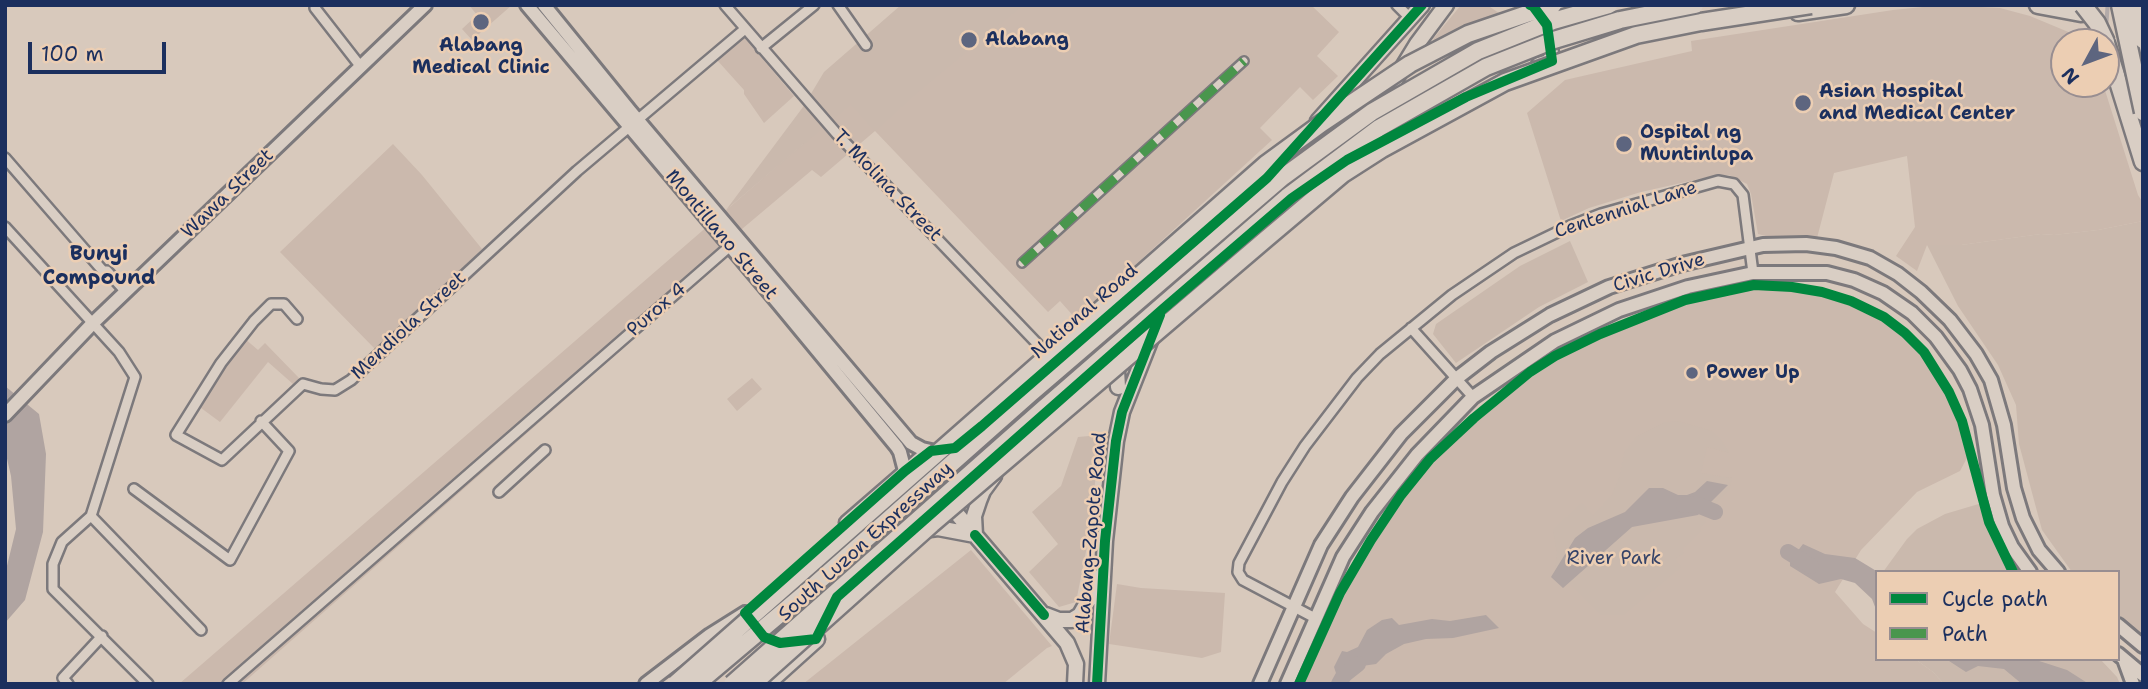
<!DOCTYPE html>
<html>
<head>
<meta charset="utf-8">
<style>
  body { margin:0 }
  #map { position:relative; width:2148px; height:689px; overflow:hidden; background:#d8c9bc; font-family:"Shantell Sans",sans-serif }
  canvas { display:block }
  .frame { position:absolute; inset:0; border:7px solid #1b2f5e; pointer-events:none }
  .legend { position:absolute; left:1875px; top:570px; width:245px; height:91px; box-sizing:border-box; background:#ecceb3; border:2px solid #988e91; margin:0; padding:9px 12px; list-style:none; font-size:21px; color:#1b2f5e }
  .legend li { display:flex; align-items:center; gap:14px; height:35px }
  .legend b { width:35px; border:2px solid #988e91 }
  .north { position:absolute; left:2050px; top:28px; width:70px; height:70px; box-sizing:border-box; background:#ecceb3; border:2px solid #988e91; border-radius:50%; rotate:229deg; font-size:19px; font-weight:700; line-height:28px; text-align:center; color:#1b2f5e }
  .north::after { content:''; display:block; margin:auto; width:24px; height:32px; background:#5d657f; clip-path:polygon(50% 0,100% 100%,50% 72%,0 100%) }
  .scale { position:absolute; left:28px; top:42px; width:138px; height:32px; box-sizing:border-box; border:4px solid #1b2f5e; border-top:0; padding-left:9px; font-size:21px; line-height:24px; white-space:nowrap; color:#1b2f5e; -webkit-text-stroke:5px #ecceb3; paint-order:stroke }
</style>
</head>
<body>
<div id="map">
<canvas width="2148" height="689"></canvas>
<div class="frame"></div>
<ul class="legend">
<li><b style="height:9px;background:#00873e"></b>Cycle path</li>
<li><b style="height:9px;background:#49964d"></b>Path</li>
</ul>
<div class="north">N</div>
<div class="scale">100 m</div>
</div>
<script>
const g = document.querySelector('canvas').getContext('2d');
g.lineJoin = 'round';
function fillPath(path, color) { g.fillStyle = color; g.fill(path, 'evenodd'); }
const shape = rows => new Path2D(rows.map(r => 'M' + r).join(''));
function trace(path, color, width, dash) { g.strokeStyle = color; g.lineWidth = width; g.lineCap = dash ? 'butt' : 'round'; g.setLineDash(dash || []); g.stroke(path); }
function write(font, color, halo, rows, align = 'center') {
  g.font = font + ' "Shantell Sans",sans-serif'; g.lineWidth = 5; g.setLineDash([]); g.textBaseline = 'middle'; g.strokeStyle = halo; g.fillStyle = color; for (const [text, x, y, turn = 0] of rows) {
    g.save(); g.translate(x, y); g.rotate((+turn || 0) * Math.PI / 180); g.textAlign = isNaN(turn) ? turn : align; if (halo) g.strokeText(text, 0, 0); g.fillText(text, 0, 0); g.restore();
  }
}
const built = shape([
  [469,5,512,5,472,40,462,29,477,15],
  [963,5,1311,5,1339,32,1317,56,1338,76,1313,100,1300,87,1260,128,1272,140,1076,319,1060,301,1048,312,875,131,821,177,812,170,742,229,725,254,575,391,242,684,179,684],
  [1461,5,1487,5,1511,21,1445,52,1433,39],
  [1943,5,2000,8,2030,16,2078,36,2081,42,2064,42,2064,84,2103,84,2138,195,2143,203,2143,221,2098,230,2054,235,2041,234,1961,245,1927,245,1917,271,1896,256,1915,227,1907,156,1834,173,1817,238,1766,236,1758,234,1751,194,1747,184,1729,175,1717,175,1641,192,1589,208,1561,221,1527,113,1565,80,1692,51,1691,41,1893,10],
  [743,36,794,96,764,123,744,94,744,90,717,60],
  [393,144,422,175,482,249,376,350,280,252],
  [1763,287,1822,295,1851,304,1883,319,1903,335,1921,354,1947,394,1958,419,1967,458,1960,471,1917,492,1861,550,1835,592,1863,624,1877,633,1877,659,1915,659,1933,672,1944,684,1304,684,1343,594,1373,541,1403,497,1432,462,1505,395,1571,351,1644,317,1687,303],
  [244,338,258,350,265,343,299,378,293,384,268,362,220,422,197,405,221,363],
  [752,378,762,389,737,411,727,399],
  [971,550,1052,646,1047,648,1003,684,803,684],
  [1117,584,1141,588,1225,593,1221,652,1202,658,1109,644]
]);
const green = shape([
  [901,5,1023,5,913,96,875,131,851,104,726,210,803,107,824,72],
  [2143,221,2143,636,2118,614,2118,572,2072,572,2042,530,2019,444,2016,405,1998,365,1958,306,1927,245,1961,245,2041,234,2054,235,2098,230],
  [1570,241,1588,282,1539,307,1456,363,1433,334,1436,324,1520,266],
  [1678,421,1712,431,1722,441,1729,453,1707,447,1701,473,1732,478,1729,490,1704,514,1706,522,1700,527,1701,531,1683,548,1684,553,1675,559,1681,567,1623,615,1601,615,1555,569,1557,553,1553,530,1582,503,1593,516,1612,495,1619,478,1624,453,1637,436,1665,422],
  [1100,435,1090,531,1076,602,1059,607,1029,572,1058,544,1032,512,1061,486,1078,437],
  [1982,503,1990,533,2010,572,1883,572,1907,539,1917,529,1945,514],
  [1915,659,2100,659,2117,677,2120,684,1944,684,1933,672]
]);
const water = shape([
  [5,386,39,414,46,454,43,532,25,600,5,623,5,574,16,529,11,476,5,450],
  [1707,481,1728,485,1698,515,1632,527,1563,588,1551,577,1575,538,1588,528,1625,512,1649,488,1663,488,1678,495,1687,495,1695,492],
  [1803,544,1825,554,1855,558,1878,572,1877,612,1872,599,1855,583,1841,579,1819,584,1790,566,1790,561],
  [1486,615,1499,628,1453,638,1426,639,1404,644,1386,654,1376,664,1362,666,1351,677,1337,676,1334,667,1342,651,1347,652,1358,647,1367,630,1382,620,1392,618,1399,625,1432,619,1450,621],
  [1946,659,2033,659,2067,670,2089,684,2022,684,2004,669,1978,666,1966,672]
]);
const river = shape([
  [1684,505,1695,504,1715,512],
  [1788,552,1811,566],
  [1339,684,1344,675,1358,664]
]);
const motorwayTunnel = shape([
  [2081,13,2109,15]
]);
const pedestrian = shape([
  [1022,263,1244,61]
]);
const minor = shape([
  [725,5,837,134,1051,358],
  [838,5,866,45],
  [1397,5,1410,18],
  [315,8,361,67],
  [761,48,814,5],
  [5,158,103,271,107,271,126,292],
  [5,227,119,352,135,377,91,516,62,542,53,564,53,589,148,684],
  [297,319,284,304,271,304,254,321,221,363,176,435,222,460,303,384,321,389,335,390,351,380,577,171,745,29],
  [1411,328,1473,397],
  [134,489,230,560,289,451,261,421],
  [499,492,545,450],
  [91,516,201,630],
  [1315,618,1243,580,1238,572,1239,563,1282,482,1305,446,1357,378,1380,354,1452,295,1514,253,1570,226,1601,214,1718,181,1734,184,1743,195,1753,273],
  [68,684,63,678,102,636],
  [228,684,729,247]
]);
const secondary = shape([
  [527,5,779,304,897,447,900,452,905,471],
  [544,5,630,111,911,443,922,449,931,451],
  [5,415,93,323,425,5],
  [2118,625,2143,646],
  [2118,654,2143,675],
  [2125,662,2133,684],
  [646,684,710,635,745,613],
  [1260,684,1321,545,1352,497,1401,434,1456,379,1491,352,1550,315,1609,287,1682,264,1763,245,1806,244,1836,248,1870,258,1898,274,1921,292,1950,320,1976,354,1991,380,2004,425,2014,488,2023,518,2039,550,2058,572],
  [1287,684,1343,557,1372,512,1417,455,1473,397,1555,341,1619,310,1688,287,1753,273,1827,273,1854,280,1883,293,1912,313,1936,337,1960,370,1970,389,1982,425,1993,495,2002,526,2012,547,2030,572]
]);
const trunk = shape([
  [1539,65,1552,61,1547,25,1540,16],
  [1318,121,1422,5],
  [1339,152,1373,116,1417,44,1446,5],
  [1107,377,1113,371,1117,371,1118,387],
  [946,449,955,448,982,426,1267,178,1292,150],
  [946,501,1067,643,1076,664,1075,684],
  [847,523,922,458],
  [922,530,938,528,975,535],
  [975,535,974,516,979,501,983,491,994,476],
  [833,600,824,603,814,600,809,593,808,582,813,574,862,533],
  [1046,615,1059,620,1072,620,1080,615,1093,592,1096,578],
  [1097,684,1105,541,1116,441,1122,412,1152,336]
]);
const motorway = shape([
  [2038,5,2081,13],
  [1798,12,1846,5],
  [2106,43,2143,162],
  [766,684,816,639]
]);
const motorwayBridge = shape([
  [2083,5,2097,23,2106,42],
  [2120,5,2143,112],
  [2135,5,2143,40],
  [675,684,1266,164,1322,123,1410,64,1468,34,1553,5],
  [697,684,811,588,1030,394,1283,177,1372,112,1478,51,1553,21,1609,5],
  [732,684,1043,409,1287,197,1379,128,1486,67,1554,40,1620,20,1695,5],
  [753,684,932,524,1266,239,1343,174,1382,149,1505,82,1636,35,1701,22,1811,5]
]);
const quiet = shape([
  [1022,263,1244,61]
]);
const cycleway = shape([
  [1422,5,1267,178,982,426,955,448,931,451,905,471,745,613,764,637,780,643,816,639,837,597,1163,309,1292,198,1347,160,1466,97,1552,61,1547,25,1533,6,1530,5],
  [975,535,1044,615],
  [1097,684,1105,541,1116,441,1122,412,1160,315],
  [1299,684,1340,593,1371,540,1401,495,1430,459,1474,418,1530,372,1555,356,1600,334,1685,300,1754,285,1792,287,1822,292,1851,301,1884,317,1905,333,1924,352,1949,392,1962,421,1989,522,2013,572]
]);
const markers = [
  [481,22,9,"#5d657f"],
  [969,40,9,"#5d657f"],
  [1803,103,9,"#5d657f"],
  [1624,144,9,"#5d657f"],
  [1692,373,7,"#5d657f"]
];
const poiNames = [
  ["Alabang",985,40],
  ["Alabang",481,46,"center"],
  ["Medical Clinic",481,68,"center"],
  ["Asian Hospital",1819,92],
  ["and Medical Center",1819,114],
  ["Ospital ng",1640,133],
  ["Muntinlupa",1640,155],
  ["Power Up",1706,373]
];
const streetNames = [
  ["T. Molina Street",887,186,46],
  ["Wawa Street",228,194,-44],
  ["Centennial Lane",1626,210,-18],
  ["Montillano Street",721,235,50],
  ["Civic Drive",1659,273,-17],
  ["Purox 4",657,310,-41],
  ["National Road",1085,312,-41],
  ["Mendiola Street",409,326,-43],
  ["Alabang-Zapote Road",1092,533,-85],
  ["South Luzon Expressway",866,542,-42]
];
const parkNames = [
  ["River Park",1614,559]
];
const neighbourhoodNames = [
  ["Bunyi",99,255],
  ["Compound",99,279]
];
fillPath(built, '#cbb9ad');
fillPath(green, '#cab9ad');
fillPath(water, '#b0a4a1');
trace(river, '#b0a4a1', 16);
trace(motorwayTunnel, '#b2aaa9', 16, [16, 8]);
trace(pedestrian, '#7c797c', 12);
trace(minor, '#7c797c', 14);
trace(secondary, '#7c797c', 18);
trace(trunk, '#7c797c', 19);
trace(motorway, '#7c797c', 21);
trace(pedestrian, '#d9cec4', 7);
trace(minor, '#d9cec4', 9);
trace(secondary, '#d9cec4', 12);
trace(trunk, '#d9cec4', 14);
trace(motorway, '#d9cec4', 16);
trace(motorwayBridge, '#7c797c', 21, []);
trace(motorwayBridge, '#d9cec4', 16);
trace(quiet, '#49964d', 9, [18, 9]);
trace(cycleway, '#00873e', 10);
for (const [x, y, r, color] of markers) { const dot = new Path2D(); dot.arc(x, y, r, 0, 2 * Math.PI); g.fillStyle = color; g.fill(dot); trace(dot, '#ecceb3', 2.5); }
write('bold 19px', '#1b2f5e', '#ecceb3', poiNames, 'left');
write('19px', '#1b2f5e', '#ecceb3', streetNames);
write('19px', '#354368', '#ecceb3', parkNames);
write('bold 21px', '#1b2f5e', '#ecceb3', neighbourhoodNames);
</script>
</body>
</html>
